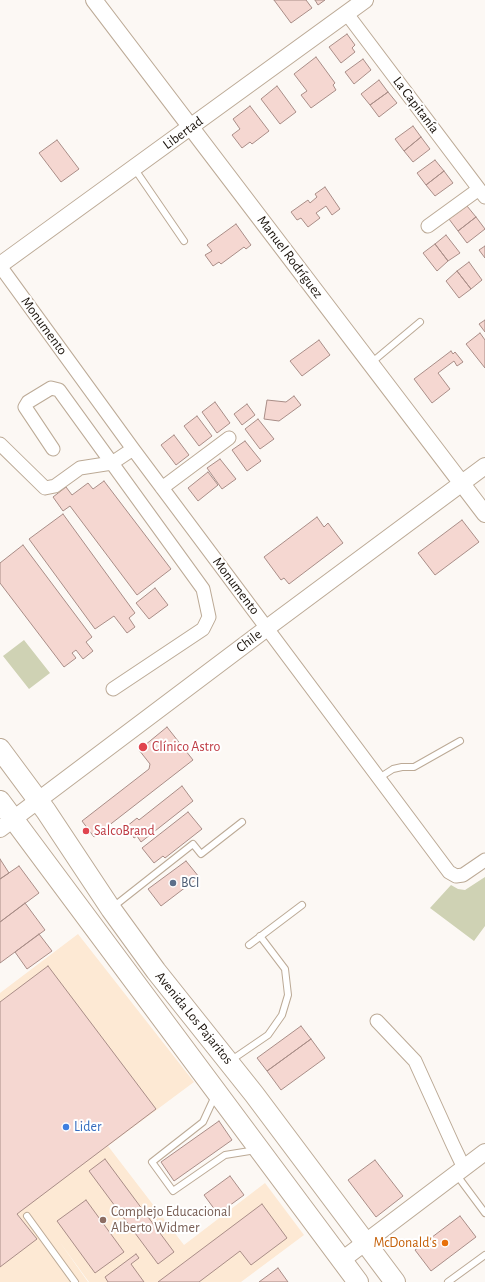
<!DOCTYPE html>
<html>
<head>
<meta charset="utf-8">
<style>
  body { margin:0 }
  canvas { display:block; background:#fcf8f4 }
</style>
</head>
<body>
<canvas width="485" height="1282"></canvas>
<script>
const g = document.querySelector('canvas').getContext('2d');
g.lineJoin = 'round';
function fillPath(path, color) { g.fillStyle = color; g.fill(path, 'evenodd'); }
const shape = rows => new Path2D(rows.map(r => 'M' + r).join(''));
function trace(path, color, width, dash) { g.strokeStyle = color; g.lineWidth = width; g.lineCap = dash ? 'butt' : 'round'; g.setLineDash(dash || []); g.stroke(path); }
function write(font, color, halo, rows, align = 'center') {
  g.font = font + ' "Alegreya Sans",sans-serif'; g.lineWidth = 4; g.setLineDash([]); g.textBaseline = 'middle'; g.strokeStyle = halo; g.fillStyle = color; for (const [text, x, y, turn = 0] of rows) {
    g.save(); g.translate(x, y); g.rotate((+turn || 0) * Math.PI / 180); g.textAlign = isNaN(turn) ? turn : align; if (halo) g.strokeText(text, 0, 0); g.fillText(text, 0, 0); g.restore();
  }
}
const built = shape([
  [78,934,194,1082,108,1146,184,1245,265,1183,304,1235,241,1282,89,1282,59,1241,88,1282,0,1282,0,993]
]);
const green = shape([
  [24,640,50,673,29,689,3,656],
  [485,877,485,926,474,941,430,908,451,885,458,889,465,890]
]);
const building = shape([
  [274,0,306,0,312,8,291,23,274,0],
  [315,0,325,0,318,5,315,0],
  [347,34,355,45,352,48,355,52,341,63,329,47,347,34],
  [316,57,335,83,333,85,336,90,311,108,301,95,307,91,294,74,316,57],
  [363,59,371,70,354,84,345,72,363,59],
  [379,80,388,92,370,105,361,94,379,80],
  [277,86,296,112,280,124,261,99,277,86],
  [388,92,397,103,379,117,370,105,388,92],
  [250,106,269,131,252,144,250,142,242,148,232,135,240,129,233,119,250,106],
  [413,126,421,137,404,151,395,139,413,126],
  [421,137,430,149,413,162,404,151,421,137],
  [57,140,79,169,61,182,39,153,57,140],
  [435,160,444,171,426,185,417,173,435,160],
  [444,171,453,183,435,196,426,185,444,171],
  [325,187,340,209,332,215,326,206,316,213,320,218,308,227,301,218,297,220,291,212,308,200,310,203,317,197,315,194,325,187],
  [467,206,476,217,458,231,449,219,467,206],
  [476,217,485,229,467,243,458,231,476,217],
  [236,224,251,245,246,249,244,247,221,264,219,262,213,266,205,255,212,251,207,245,236,224],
  [446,235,460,253,448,261,435,244,446,235],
  [435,244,448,261,437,271,423,253,435,244],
  [485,246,485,258,479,250,485,246],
  [469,262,482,280,471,289,457,271,469,262],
  [457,271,471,289,459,298,446,281,457,271],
  [485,320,485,332,479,324,485,320],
  [480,333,485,340,485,368,466,344,480,333],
  [319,340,330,355,302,376,290,361,319,340],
  [451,351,453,354,455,352,463,362,457,366,454,361,438,373,450,389,432,403,414,379,451,351],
  [294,396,301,405,279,421,264,419,267,400,286,402,294,396],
  [215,402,230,423,217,433,202,412,215,402],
  [247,404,255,415,242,425,234,414,247,404],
  [197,416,212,436,199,446,184,426,197,416],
  [258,419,274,439,260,449,245,429,258,419],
  [174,435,189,455,176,465,161,445,174,435],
  [245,441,261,461,247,471,232,450,245,441],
  [220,459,236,479,222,489,207,468,220,459],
  [208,472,218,485,198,501,188,488,208,472],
  [104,481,171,569,137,595,70,506,63,511,53,497,66,487,72,495,88,483,93,489,104,481],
  [63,514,135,613,129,618,135,627,127,633,114,616,95,629,29,539,63,514],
  [317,517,324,527,328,523,343,543,289,584,284,578,281,580,264,557,317,517],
  [462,520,479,542,435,575,418,553,462,520],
  [23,545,92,637,86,642,93,651,83,659,76,650,72,653,76,658,64,667,0,583,0,563,23,545],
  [155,588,168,605,149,619,136,603,155,588],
  [167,727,193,760,94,837,82,821,149,769,150,764,139,750,167,727],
  [182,786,193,801,141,842,137,836,134,838,126,827,137,818,139,820,182,786],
  [188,812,202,829,165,858,163,856,154,863,142,848,188,812],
  [0,859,9,873,0,879,0,859],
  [186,861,199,877,161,906,148,889,186,861],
  [19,866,39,893,0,922,0,879,19,866],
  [25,903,45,930,0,963,0,922,25,903],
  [39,934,52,951,27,969,15,952,39,934],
  [48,966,156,1109,17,1214,37,1239,0,1267,0,1002,48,966],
  [301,1026,311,1039,267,1071,257,1058,301,1026],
  [311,1039,325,1058,281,1090,267,1071,311,1039],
  [219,1121,232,1140,174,1181,161,1162,219,1121],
  [105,1159,174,1252,158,1264,89,1171,105,1159],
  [375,1160,403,1196,376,1217,348,1180,375,1160],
  [230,1176,244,1195,218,1214,204,1195,230,1176],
  [86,1200,124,1252,95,1273,57,1221,86,1200],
  [262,1204,287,1238,251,1265,240,1251,199,1282,158,1282,262,1204],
  [460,1216,476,1237,431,1271,415,1250,460,1216],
  [136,1254,139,1258,131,1264,144,1282,108,1282,105,1277,136,1254],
  [278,1268,288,1282,259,1282,278,1268]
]);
const service = shape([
  [134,168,184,241],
  [371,363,420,322],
  [379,778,393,769,402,767,414,767,460,741],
  [113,907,193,844,201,854,242,822],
  [249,945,302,905],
  [230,1061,268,1035,282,1015,288,995,285,969,260,936],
  [215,1096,203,1122,152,1162,173,1191,225,1155,256,1150],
  [456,1174,485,1213],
  [27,1216,75,1282],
  [448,1282,485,1255]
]);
const minor = shape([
  [347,14,485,197],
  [428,226,479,189],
  [0,266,133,449,449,872,456,876,463,875,485,860],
  [0,444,45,488,55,486,80,468,112,463,133,449],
  [53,449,25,407,28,402,51,388,59,390,203,589,209,617,203,629,113,689],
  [162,488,229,438],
  [377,1021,415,1061,453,1145,464,1168]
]);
const tertiary = shape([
  [94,0,485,514],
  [0,265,365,0],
  [0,829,275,622,485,466],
  [342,1260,485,1152]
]);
const primary = shape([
  [0,749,46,811,111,909,156,971,254,1094,395,1282],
  [0,801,358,1282]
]);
const markers = [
  [143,747,5,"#e0444e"],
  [86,831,4,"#e0444e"],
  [173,883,4,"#5c6f8a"],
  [66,1127,4,"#3f7fe0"],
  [103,1220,4,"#8d6e63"],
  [445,1243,4,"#e8710a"]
];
const streetNames = [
  ["La Capitanía",416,105,53],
  ["Libertad",183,133,-36],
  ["Manuel Rodríguez",290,257,53],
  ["Monumento",44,326,54],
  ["Monumento",236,586,53],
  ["Chile",249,641,-37],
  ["Avenida Los Pajaritos",194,1018,51]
];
const healthNames = [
  ["Clínico Astro",152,747],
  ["SalcoBrand",94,831]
];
const serviceNames = [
  ["BCI",181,883]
];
const shopNames = [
  ["Lider",74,1127]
];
const educationNames = [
  ["Complejo Educacional",111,1212],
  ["Alberto Widmer",111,1228]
];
const foodNames = [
  ["McDonald's",437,1243]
];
fillPath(built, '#fde9d4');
fillPath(green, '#cfd2b4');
fillPath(building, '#f5d7d1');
trace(building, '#a98d87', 1);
trace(service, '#bcaa96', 8);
trace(minor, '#bcaa96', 15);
trace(tertiary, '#bcaa96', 18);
trace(primary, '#bcaa96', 22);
trace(service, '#fff', 6);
trace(minor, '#fff', 13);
trace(tertiary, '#fff', 16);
trace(primary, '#fff', 20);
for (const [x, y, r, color] of markers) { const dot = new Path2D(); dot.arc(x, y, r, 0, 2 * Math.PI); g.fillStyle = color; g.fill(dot); trace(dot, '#fff', 1.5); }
write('14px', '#1a130c', '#fff', streetNames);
write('14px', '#be3a42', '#fff', healthNames, 'left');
write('14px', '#4e5e75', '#fff', serviceNames, 'left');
write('14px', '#366cbe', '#fff', shopNames, 'left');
write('14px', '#785e54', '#fff', educationNames, 'left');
write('14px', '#c56008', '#fff', foodNames, 'right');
</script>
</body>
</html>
